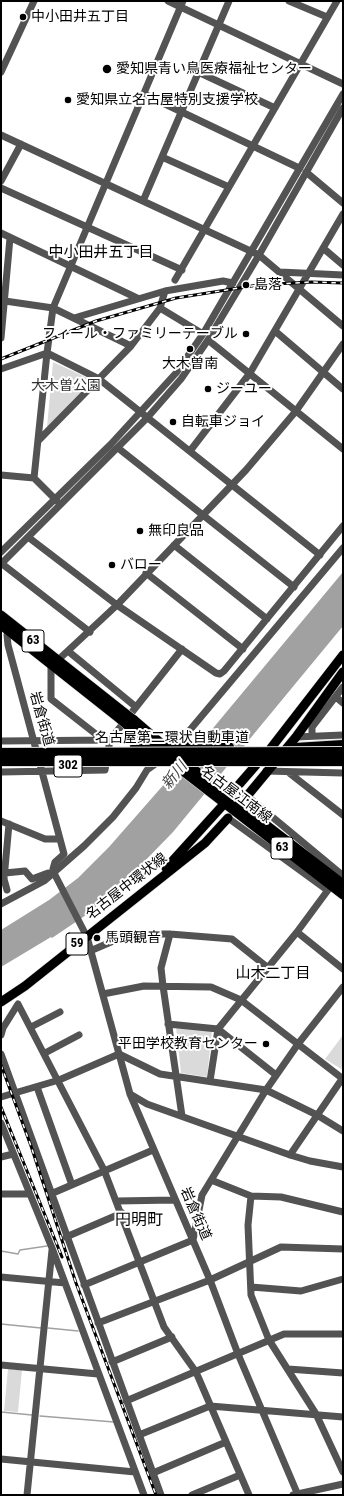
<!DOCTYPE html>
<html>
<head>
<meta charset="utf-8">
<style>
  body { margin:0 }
  #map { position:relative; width:344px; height:1496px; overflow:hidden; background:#fff; font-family:"Roboto Condensed",sans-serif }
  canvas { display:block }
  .frame { position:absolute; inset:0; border:2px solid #000; pointer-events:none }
</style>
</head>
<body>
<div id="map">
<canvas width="344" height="1496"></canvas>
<div class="frame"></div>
</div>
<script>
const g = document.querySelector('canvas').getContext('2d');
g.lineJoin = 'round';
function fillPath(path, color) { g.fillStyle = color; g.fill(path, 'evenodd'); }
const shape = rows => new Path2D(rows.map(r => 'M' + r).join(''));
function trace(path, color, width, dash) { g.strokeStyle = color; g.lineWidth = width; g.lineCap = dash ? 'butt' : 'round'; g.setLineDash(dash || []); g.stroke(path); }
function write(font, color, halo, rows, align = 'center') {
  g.font = font + ' "Roboto Condensed","Noto Sans JP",sans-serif'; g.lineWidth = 4; g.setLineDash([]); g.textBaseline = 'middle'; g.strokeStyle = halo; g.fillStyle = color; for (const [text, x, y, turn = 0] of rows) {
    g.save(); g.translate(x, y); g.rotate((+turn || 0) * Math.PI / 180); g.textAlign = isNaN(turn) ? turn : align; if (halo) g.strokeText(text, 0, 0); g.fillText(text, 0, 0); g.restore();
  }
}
const green = shape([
  [53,362,92,380,47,427],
  [176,1027,212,1031,207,1077,181,1073],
  [343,1035,343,1070,325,1059],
  [8,1369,22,1370,18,1412,4,1411]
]);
const water = shape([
  [343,572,343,626,173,832,139,867,89,913,52,938,51,937,1,967,1,930,49,900,78,878,109,847,209,733]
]);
const stream = shape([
  [1,1251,18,1254,20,1250,47,1246],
  [1,1324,41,1328],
  [48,1328,78,1331],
  [1,1412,32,1415],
  [40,1416,114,1422]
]);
const minor = shape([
  [168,1,343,84],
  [289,1,327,17],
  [1,72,34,1],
  [198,72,275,108],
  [144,94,299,168],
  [1,135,259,255,343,326],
  [162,157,229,187],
  [306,172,343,203],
  [1,181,21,144],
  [1,188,182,270],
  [143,201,229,1],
  [1,233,137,298],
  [323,248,343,265],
  [280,272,343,275],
  [175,280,337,1],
  [5,301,53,308,131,346],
  [160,308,203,334],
  [74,318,165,291,223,281,233,283],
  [275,331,343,389],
  [1,338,10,238],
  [208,340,343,449],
  [1,369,47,353,99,379,320,555],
  [38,441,131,346,160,308,165,291],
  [118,448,294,587],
  [190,451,250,373,343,214],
  [1,475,34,478,57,501],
  [34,478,47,353,53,308,183,1],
  [28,537,117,605,216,673,220,674,224,671,343,526],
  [174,545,267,619],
  [1,552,111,444,176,373,203,334,343,94],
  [1,563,90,632],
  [1,564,147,418,181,379,208,340,259,255,343,108],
  [146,573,243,649],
  [10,632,7,635,8,645,64,854,55,862,53,869,54,873,87,937,130,1094,210,1280,238,1354,298,1495],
  [68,651,136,707],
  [58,660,117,605,246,470,296,411,343,344],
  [51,664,51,699,97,735,99,740],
  [336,697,343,703],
  [312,736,312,727,343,687],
  [296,737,343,735],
  [1,741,110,740],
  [173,745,179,743,343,548],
  [266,771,343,773],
  [1,772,105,770,110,740,182,649],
  [288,772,343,815],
  [247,796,341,874],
  [228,818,327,890],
  [1,821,45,839,60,839],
  [5,873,25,871,32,879,48,873],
  [7,890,4,879,9,824],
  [1,904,44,881,84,846,113,817,136,788,147,770,154,765],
  [297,932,343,969],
  [170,934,161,968,163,986,182,1116],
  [90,951,125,936,140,934,170,934,232,939,267,967],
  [103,994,144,986,211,987,241,1000,343,1079],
  [168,1024,218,1029,276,1075],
  [31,1027,60,1012],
  [1,1035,3,1028,18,1004,104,1170,164,1327,196,1372,249,1495],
  [45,1053,79,1035],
  [1,1054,161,1495],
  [210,1081,218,1029,297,932,331,886],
  [37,1087,72,1185],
  [130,1094,147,1104,290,1155,310,1161,343,1167],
  [1,1097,59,1080,119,1054,160,1074,266,1090,317,1115,343,1131],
  [1,1123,52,1248,144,1495],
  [290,1155,342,1079],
  [1,1157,13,1154],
  [211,1180,251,1196,281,1197,343,1212],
  [53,1193,153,1150],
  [1,1194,29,1194],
  [251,1196,248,1225,251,1295,269,1340,316,1414,343,1472],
  [117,1201,174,1200],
  [66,1237,122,1213],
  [193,1240,202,1195,266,1090,298,1044,343,987],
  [1,1277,65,1283],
  [84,1285,193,1240],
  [251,1287,301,1291,343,1279],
  [98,1323,210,1280,281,1247,343,1249],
  [112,1362,172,1337],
  [1,1365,98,1374],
  [288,1369,343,1373],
  [126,1401,284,1334,343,1334],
  [139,1435,210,1406,343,1417],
  [1,1459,135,1472],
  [153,1473,226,1442],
  [27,1495,52,1250],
  [192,1495,240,1475],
  [293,1495,343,1484]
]);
const major = shape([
  [1,615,125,713],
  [1,625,121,720],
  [133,719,169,750],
  [128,726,156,749],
  [271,748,343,655],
  [167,759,343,895],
  [182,760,343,884],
  [229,796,256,765],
  [247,796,296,737,343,672],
  [166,868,224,804],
  [1,1002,25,986,205,843,228,818]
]);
const highway = shape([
  [135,747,229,747],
  [295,748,343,745]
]);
const rail = shape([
  [1,359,96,321,176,298,258,285,311,282,343,283],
  [1,1065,31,1146,76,1283,156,1495],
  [1,1107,62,1257]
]);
const majorBridge = shape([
  [125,713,133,719],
  [121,720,128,726]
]);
const highwayBridge = shape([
  [1,753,343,752],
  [1,761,343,761]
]);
const markers = [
  [23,17,4,"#000"],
  [107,69,5,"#000"],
  [68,100,4,"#000"],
  [246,285,4,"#000"],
  [246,334,4,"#000"],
  [190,349,4,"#000"],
  [208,389,4,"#000"],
  [173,422,4,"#000"],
  [140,531,4,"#000"],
  [112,565,4,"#000"],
  [97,938,4,"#000"],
  [266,1044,4,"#000"]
];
const shields = [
  [33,641,22],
  [68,766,28],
  [282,848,22],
  [77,944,22]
];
const shieldNames = [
  ["63",33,641],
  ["302",68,766],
  ["63",282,848],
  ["59",77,944]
];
const poiNames = [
  ["中小田井五丁目",31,17],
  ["愛知県青い鳥医療福祉センター",116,69],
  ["愛知県立名古屋特別支援学校",76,100],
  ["島落",254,285],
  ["フィール・ファミリーテーブル",238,334,"right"],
  ["大木曽南",190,364,"center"],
  ["ジーユー",216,389],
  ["自転車ジョイ",181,422],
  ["無印良品",148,531],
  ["バロー",120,565],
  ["馬頭観音",105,938],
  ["平田学校教育センター",258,1044,"right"]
];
const parkNames = [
  ["大木曽公園",66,386]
];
const streetNames = [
  ["岩倉街道",41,719,74],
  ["名古屋第二環状自動車道",172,738],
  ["名古屋江南線",236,795,37],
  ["名古屋中環状線",127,887,-38],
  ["岩倉街道",195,1214,66]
];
const neighbourhoodNames = [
  ["中小田井五丁目",101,253],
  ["山木二丁目",273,974]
];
const waterNames = [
  ["新川",175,776,-51]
];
const quarterNames = [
  ["円明町",139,1221]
];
fillPath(green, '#dadada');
fillPath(water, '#a1a1a1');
trace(stream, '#a1a1a1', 1.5);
trace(major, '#dbdbdb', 10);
trace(highway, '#dbdbdb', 12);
trace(minor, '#535353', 7);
trace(major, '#000', 9);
trace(highway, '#000', 10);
trace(rail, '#000', 3);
trace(rail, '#fff', 1.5, [4.5]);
trace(majorBridge, '#dbdbdb', 10, []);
trace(highwayBridge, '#dbdbdb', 12, []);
trace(majorBridge, '#000', 9);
trace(highwayBridge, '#000', 10);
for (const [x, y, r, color] of markers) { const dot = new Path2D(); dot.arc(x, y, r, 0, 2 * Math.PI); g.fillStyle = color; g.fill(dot); trace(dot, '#fff', 1.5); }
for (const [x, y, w] of shields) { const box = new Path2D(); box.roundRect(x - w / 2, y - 11, w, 22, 3); g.fillStyle = '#fff'; g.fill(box); trace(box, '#000', 1); }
write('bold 13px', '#000', null, shieldNames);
write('14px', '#000', '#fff', poiNames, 'left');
write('14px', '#313131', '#fff', parkNames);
write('14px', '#000', '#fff', streetNames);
write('15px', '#000', '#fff', neighbourhoodNames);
write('italic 15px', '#424242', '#fff', waterNames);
write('16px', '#000', '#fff', quarterNames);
</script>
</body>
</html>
